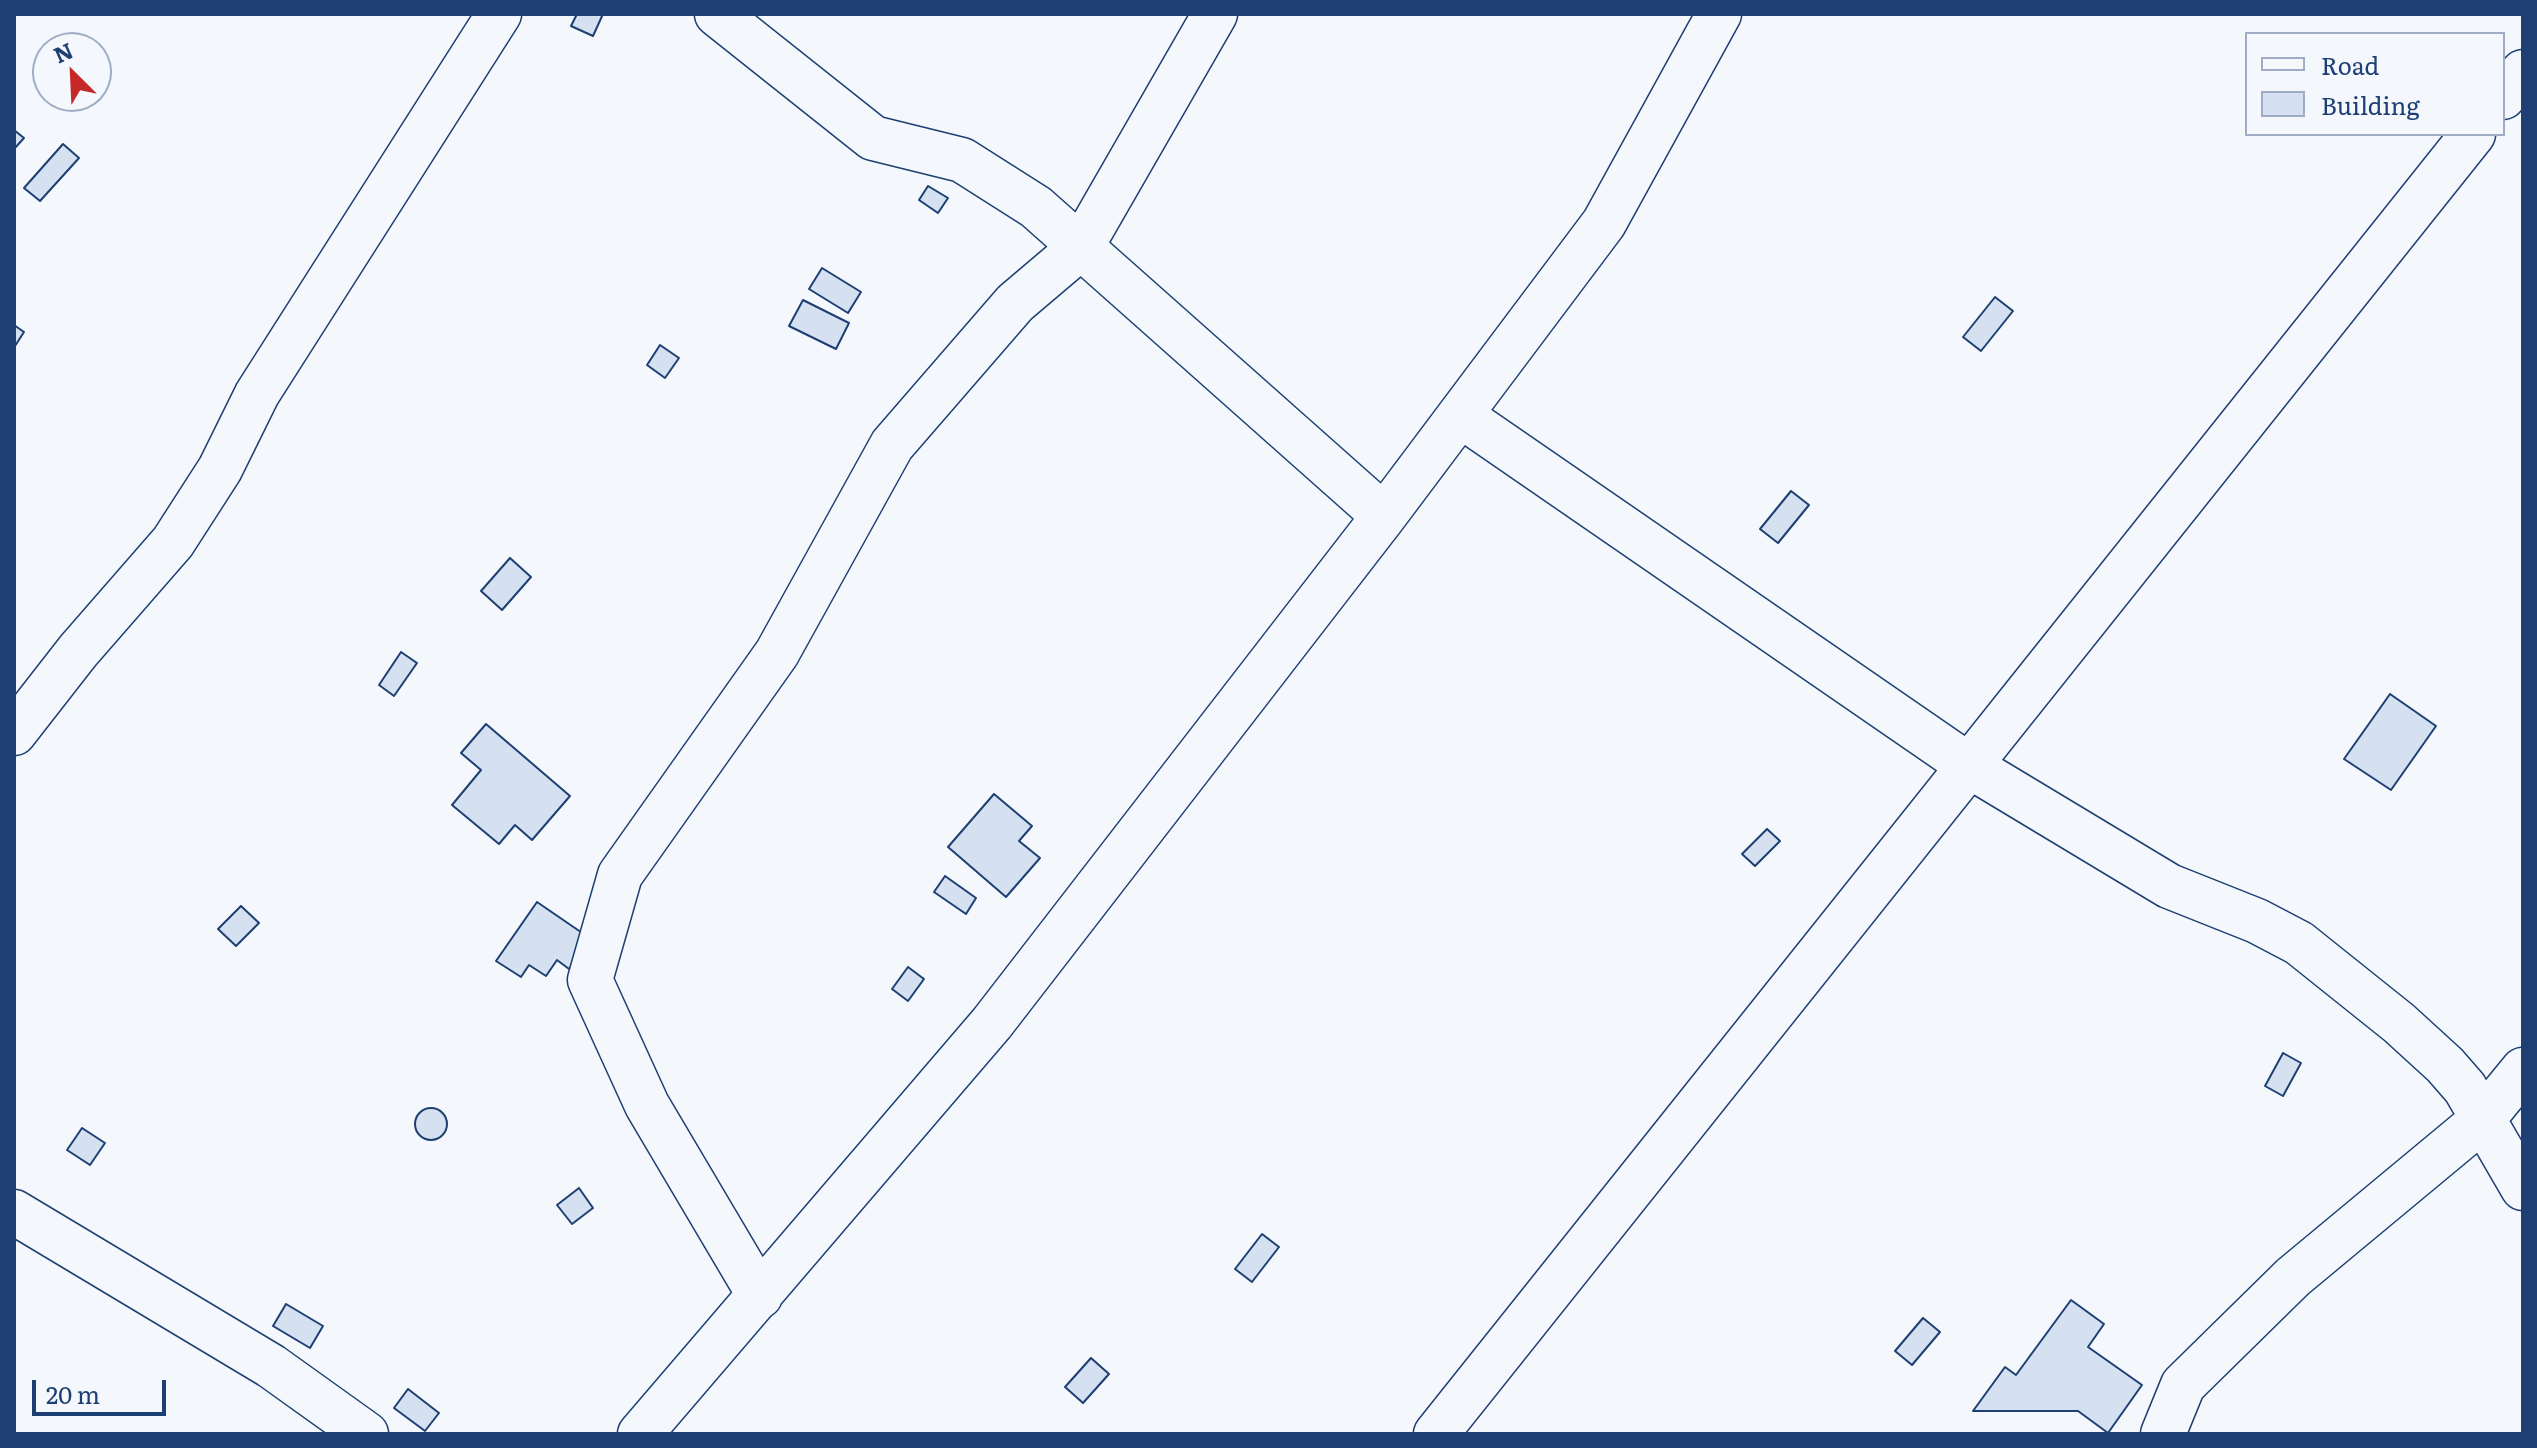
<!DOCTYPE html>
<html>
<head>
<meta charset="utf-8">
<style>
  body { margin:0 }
  #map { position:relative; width:2537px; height:1448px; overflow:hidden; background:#f4f7fb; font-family:Literata,serif }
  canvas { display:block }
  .frame { position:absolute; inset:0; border:16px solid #1d3f73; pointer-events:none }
  .legend { position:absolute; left:2245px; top:32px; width:260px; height:104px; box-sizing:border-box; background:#f4f7fb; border:2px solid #9eadc5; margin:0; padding:10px 14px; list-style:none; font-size:24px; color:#1d3f73 }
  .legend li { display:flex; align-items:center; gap:16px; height:40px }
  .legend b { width:40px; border:2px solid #9eadc5 }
  .north { position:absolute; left:32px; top:32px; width:80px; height:80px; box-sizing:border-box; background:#f4f7fb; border:2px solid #9eadc5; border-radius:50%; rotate:336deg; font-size:22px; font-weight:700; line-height:32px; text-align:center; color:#1d3f73 }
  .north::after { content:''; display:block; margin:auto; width:28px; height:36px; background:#c62828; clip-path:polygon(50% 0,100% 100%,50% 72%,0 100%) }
  .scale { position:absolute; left:32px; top:1380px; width:134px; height:36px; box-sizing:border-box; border:4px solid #1d3f73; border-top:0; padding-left:10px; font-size:24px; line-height:28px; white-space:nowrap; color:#1d3f73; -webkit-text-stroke:6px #f4f7fb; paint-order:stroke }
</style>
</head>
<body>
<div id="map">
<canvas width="2537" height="1448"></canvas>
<div class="frame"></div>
<ul class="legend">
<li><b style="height:10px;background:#f4f7fb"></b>Road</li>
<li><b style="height:22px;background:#d5e0f0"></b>Building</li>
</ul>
<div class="north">N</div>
<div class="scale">20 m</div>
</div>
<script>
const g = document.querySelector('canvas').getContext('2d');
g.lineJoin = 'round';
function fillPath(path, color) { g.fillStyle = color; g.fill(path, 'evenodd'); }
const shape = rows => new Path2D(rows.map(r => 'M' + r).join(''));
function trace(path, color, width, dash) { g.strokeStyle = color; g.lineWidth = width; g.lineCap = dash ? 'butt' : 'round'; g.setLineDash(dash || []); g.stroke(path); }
const building = shape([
  [577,14,603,14,593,36,571,26,577,14],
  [14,130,24,138,14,149,14,130],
  [63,144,79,158,40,201,24,188,63,144],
  [928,186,948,198,938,213,919,200,928,186],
  [822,268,861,292,848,313,809,289,822,268],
  [1995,297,2013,311,1981,351,1963,337,1995,297],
  [803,300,849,323,836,349,789,326,803,300],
  [14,325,24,332,15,346,14,345,14,325],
  [660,345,679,358,665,378,647,365,660,345],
  [1791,491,1809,505,1778,543,1760,529,1791,491],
  [510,558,531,577,502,610,481,591,510,558],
  [401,652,417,663,394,696,379,685,401,652],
  [2390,694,2436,726,2391,790,2344,759,2390,694],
  [486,724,570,796,532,840,515,825,499,844,452,805,481,770,461,753,486,724],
  [994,794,1032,826,1019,841,1040,858,1006,897,948,847,994,794],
  [1767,829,1780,841,1755,866,1742,854,1767,829],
  [945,876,976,898,966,914,934,892,945,876],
  [537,902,591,939,569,969,557,960,546,976,529,965,521,977,496,961,537,902],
  [241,906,259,923,236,946,218,929,241,906],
  [908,967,924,979,908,1001,892,989,908,967],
  [2283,1053,2301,1063,2283,1096,2265,1086,2283,1053],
  '415 1124a16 16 0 1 1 32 0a16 16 0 1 1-32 0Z',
  [82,1128,105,1143,90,1165,67,1150,82,1128],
  [579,1188,593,1208,572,1224,557,1205,579,1188],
  [1262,1234,1279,1247,1252,1282,1235,1269,1262,1234],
  [2071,1300,2104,1324,2088,1347,2142,1385,2108,1433,2078,1411,1973,1411,2005,1367,2016,1375,2071,1300],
  [286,1304,323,1326,310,1348,273,1326,286,1304],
  [1923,1318,1940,1332,1912,1365,1895,1351,1923,1318],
  [1091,1358,1109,1374,1083,1403,1065,1387,1091,1358],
  [408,1389,439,1413,425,1431,394,1408,408,1389]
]);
const minor = shape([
  [717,14,873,138,962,160,1036,207,1384,516],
  [2503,97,2523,72],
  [1460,415,1968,765,2169,886,2257,921,2299,943,2399,1023,2445,1065,2465,1088,2523,1188],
  [14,733,78,651,173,542,220,469,257,394,499,14],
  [14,1212,271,1366,366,1434],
  [760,1296,647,1105,590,980,620,875,777,653,892,445,1015,303,1081,247,1215,14],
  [640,1434,992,1023,1384,516,1604,223,1719,14],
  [1436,1434,2473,134],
  [2163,1434,2183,1385,2293,1277,2482,1120,2523,1070]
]);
fillPath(building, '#d5e0f0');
trace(building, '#1d3f73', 2);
trace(minor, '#1d3f73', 47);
trace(minor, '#f4f7fb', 44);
</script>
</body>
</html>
